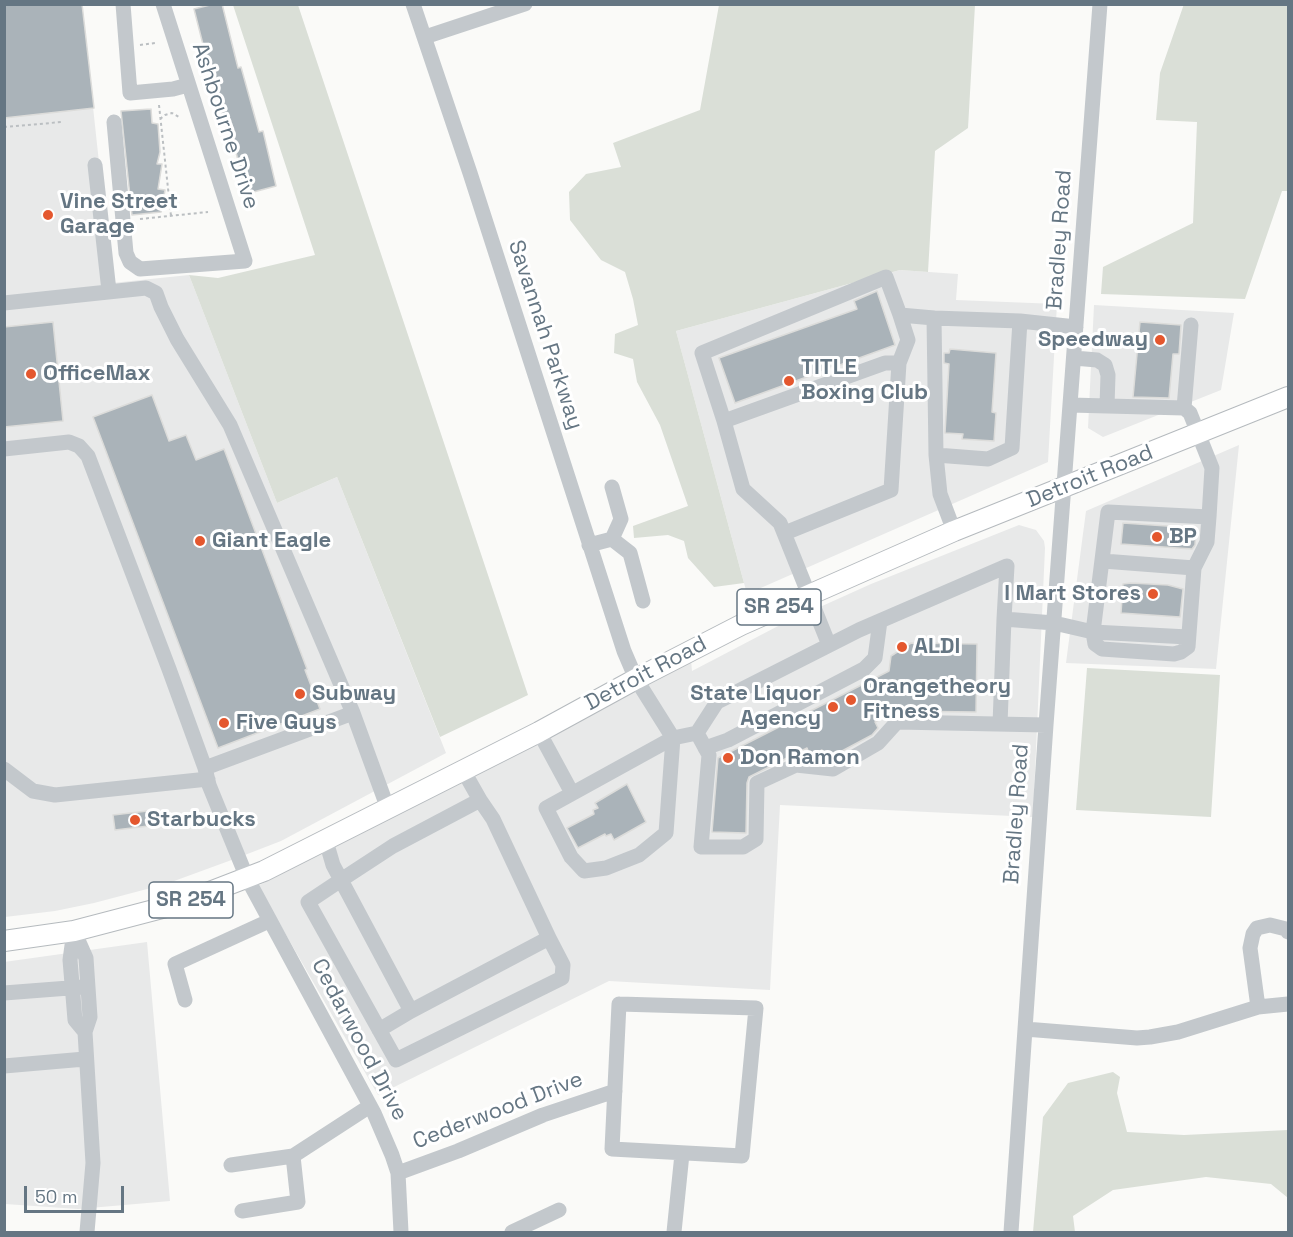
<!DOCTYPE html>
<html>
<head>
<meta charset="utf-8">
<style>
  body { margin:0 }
  #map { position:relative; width:1293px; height:1237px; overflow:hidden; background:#fafaf8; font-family:"Space Grotesk",sans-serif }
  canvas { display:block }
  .frame { position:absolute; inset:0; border:6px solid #657683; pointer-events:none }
  .scale { position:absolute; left:24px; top:1186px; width:100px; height:27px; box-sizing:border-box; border:3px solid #657683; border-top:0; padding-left:8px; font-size:18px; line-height:21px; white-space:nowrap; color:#657683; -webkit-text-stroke:4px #fff; paint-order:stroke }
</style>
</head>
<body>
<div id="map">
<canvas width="1293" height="1237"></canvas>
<div class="frame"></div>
<div class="scale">50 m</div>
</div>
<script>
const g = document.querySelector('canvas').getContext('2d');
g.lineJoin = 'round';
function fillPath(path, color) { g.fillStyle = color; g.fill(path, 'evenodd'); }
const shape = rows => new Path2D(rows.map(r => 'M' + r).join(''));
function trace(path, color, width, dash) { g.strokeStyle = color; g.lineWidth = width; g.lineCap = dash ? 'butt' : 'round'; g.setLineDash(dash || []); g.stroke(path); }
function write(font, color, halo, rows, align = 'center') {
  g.font = font + ' "Space Grotesk",sans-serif'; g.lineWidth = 6; g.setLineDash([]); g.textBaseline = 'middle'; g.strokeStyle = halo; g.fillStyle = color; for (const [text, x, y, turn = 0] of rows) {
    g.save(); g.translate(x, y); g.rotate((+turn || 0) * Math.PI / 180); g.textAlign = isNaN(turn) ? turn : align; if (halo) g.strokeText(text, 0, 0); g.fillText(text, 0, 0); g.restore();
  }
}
const built = shape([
  [4,5,82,5,112,283,189,275,277,503,337,477,446,753,281,841,237,858,166,884,94,903,55,911,5,917],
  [900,270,958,274,956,300,1057,304,1048,462,747,594,676,331],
  [1094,305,1234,313,1221,390,1103,437,1088,428],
  [1239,445,1216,669,1066,663,1086,511],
  [1019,525,1036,530,1044,541,1045,548,1033,817,780,805,770,990,609,981,378,1095,258,886,691,660,692,671,780,625,871,584],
  [147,942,170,1201,78,1209,5,1204,4,962]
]);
const green = shape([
  [1184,4,1288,5,1288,191,1282,191,1245,299,1101,294,1103,267,1193,223,1197,122,1156,120,1160,73],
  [233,5,298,5,528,695,440,737,337,477,277,503,189,275,218,278,315,255],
  [719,5,975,5,968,128,935,151,928,272,900,270,676,331,744,583,714,587,688,558,684,541,668,535,634,538,633,526,688,506,660,425,637,382,633,359,614,353,615,334,638,325,633,299,625,272,601,260,570,220,569,192,586,174,621,167,613,143,700,110],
  [1087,668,1220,675,1211,817,1076,810],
  [1113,1072,1120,1077,1117,1093,1127,1132,1184,1135,1288,1130,1288,1198,1271,1184,1206,1177,1113,1190,1073,1216,1075,1232,1033,1232,1043,1117,1068,1083]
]);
const building = shape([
  [4,4,82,4,94,108,4,118,4,4],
  [214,4,222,4,238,68,241,67,259,132,263,131,276,186,246,194,235,148,233,148,229,130,227,131,211,76,194,9,214,4],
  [151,109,152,123,158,124,160,152,157,164,162,164,158,189,165,190,161,212,132,215,121,111,151,109],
  [877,291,895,345,735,403,719,358,857,309,854,301,877,291],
  [53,322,63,421,4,427,4,327,53,322],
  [1140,322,1181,325,1179,354,1173,354,1169,398,1133,397,1140,322],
  [950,349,996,353,992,412,996,413,994,441,962,439,963,434,945,433,949,364,944,363,944,353,949,353,950,349],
  [152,395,169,441,186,435,196,460,224,449,307,669,305,670,320,709,218,748,93,417,152,395],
  [1123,523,1196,528,1195,545,1192,549,1121,544,1123,523],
  [1131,583,1168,585,1183,589,1180,617,1121,613,1123,584,1131,583],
  [911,643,977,644,976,712,896,711,875,722,878,728,872,735,827,759,822,750,810,756,807,748,749,777,747,783,746,833,712,832,718,758,889,671,891,656,911,643],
  [627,784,646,822,614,840,611,834,606,836,605,834,578,848,567,828,594,814,593,810,598,808,595,803,627,784],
  [156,810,157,825,115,830,113,815,156,810]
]);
const path = shape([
  [140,45,155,43],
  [159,105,171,216],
  [160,119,165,115,172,113,179,117],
  [4,127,62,122],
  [140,219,208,212]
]);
const minor = shape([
  [123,4,130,93,173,89,188,85],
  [413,4,470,173,624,651,636,679,673,738,546,808,571,857,584,871,606,868,639,855,666,833,673,738,697,733,717,702,859,630,1007,566,1004,619,1054,623,1093,632,1108,512,1209,517,1212,468,1190,413,1184,408,1070,405],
  [425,37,525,4],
  [114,122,126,253,130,262,140,269,245,261,163,4],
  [95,165,109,291],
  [4,303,146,288,156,293,161,307,177,339,230,425,353,713,388,809],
  [1074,358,1097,360,1105,365,1108,375,1107,406],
  [1184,408,1191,325],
  [724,421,885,363,899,363],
  [4,449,69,442,79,446,88,456,169,669,205,768,209,785,247,878,374,1113,392,1155,398,1173,401,1232],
  [936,455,988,459,1012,448,1020,321],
  [612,487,621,519,612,539],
  [954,531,940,494,936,455,934,318,1020,321,1076,327],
  [785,533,891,490,899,363,908,340,900,315],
  [589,545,612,539,630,553,643,601],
  [1103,561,1194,568,1207,542,1209,517],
  [1188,637,1093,632,1095,644,1102,649,1174,654,1181,652,1188,647,1194,568],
  [829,645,780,523,743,489,724,421,702,353,886,277,900,315,934,318],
  [1000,724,1004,619],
  [539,732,572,793],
  [697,733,709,755,701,847,743,847,756,839,757,783,796,765,833,769,878,743,897,722,1046,725],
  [705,748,728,740,864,669,875,658,880,621],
  [205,768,353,713],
  [4,769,33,791,55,795,208,779],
  [463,770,480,800],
  [326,841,333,865,341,880,411,1011,549,938,493,819,480,800,393,846,341,880,308,902,396,1060,562,978,563,965,549,938],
  [74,931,86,958,90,1017,85,1032,93,1163,87,1232],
  [74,931,70,960,75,1020,85,1032],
  [4,993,82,987],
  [185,1000,175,964,269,921],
  [619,1004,756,1008,742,1156,612,1149,619,1004],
  [1258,1007,1250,948,1253,934,1257,928,1270,925,1286,929,1288,932],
  [1025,1029,1137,1038,1150,1037,1178,1032,1258,1007,1288,1004],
  [379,1030,411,1011],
  [4,1066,85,1059],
  [231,1165,293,1156],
  [398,1173,458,1151,543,1115,615,1091],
  [242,1211,298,1202,293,1156,370,1106],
  [512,1232,559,1210],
  [674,1232,682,1154],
  [1011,1232,1046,725,1100,4]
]);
const major = shape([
  [4,941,74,931,181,903,264,871,539,732,636,679,741,625,954,531,1288,397]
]);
const markers = [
  [48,215,6,"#e4572e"],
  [1160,340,6,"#e4572e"],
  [31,374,6,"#e4572e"],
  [789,381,6,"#e4572e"],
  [1157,537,6,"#e4572e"],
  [200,541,6,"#e4572e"],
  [1153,594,6,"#e4572e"],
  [902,647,6,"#e4572e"],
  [300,694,6,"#e4572e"],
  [851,700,6,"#e4572e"],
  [833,707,6,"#e4572e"],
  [224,723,6,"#e4572e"],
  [728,758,6,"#e4572e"],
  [135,820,6,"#e4572e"]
];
const shields = [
  [779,607,84],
  [191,900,84]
];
const shieldNames = [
  ["SR 254",779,607],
  ["SR 254",191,900]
];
const streetNames = [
  ["Ashbourne Drive",225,126,72],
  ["Bradley Road",1060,240,-86],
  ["Savannah Parkway",545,335,72],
  ["Detroit Road",1090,477,-22],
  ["Detroit Road",646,674,-28],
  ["Bradley Road",1017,814,-86],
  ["Cedarwood Drive",359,1040,62],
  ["Cederwood Drive",498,1111,-21]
];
const poiNames = [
  ["Vine Street",60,202],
  ["Garage",60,227],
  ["Speedway",1148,340,"right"],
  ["TITLE",801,368],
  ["Boxing Club",801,393],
  ["OfficeMax",43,374],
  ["BP",1169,537],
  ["Giant Eagle",212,541],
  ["I Mart Stores",1141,594,"right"],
  ["ALDI",914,647],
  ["Orangetheory",863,687],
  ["Fitness",863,712],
  ["Subway",312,694],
  ["State Liquor",821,694,"right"],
  ["Agency",821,719,"right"],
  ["Five Guys",236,723],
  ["Don Ramon",740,758],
  ["Starbucks",147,820]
];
fillPath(built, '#e8e9e9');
fillPath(green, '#dadfd7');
fillPath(building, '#aab3b9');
trace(building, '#dcdcda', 1.5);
trace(major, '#b5babe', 22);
trace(path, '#bbbfc2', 2, [3, 3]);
trace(minor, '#c3c8cc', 15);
trace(major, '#fff', 20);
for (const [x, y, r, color] of markers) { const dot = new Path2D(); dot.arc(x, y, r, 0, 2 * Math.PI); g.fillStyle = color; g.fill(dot); trace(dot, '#fff', 2); }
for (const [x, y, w] of shields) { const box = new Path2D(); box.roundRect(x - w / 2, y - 18, w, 36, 4.5); g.fillStyle = '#fff'; g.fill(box); trace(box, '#657683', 1.5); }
write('bold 21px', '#657683', null, shieldNames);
write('22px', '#657683', '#fff', streetNames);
write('bold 22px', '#657683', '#fff', poiNames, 'left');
</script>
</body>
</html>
